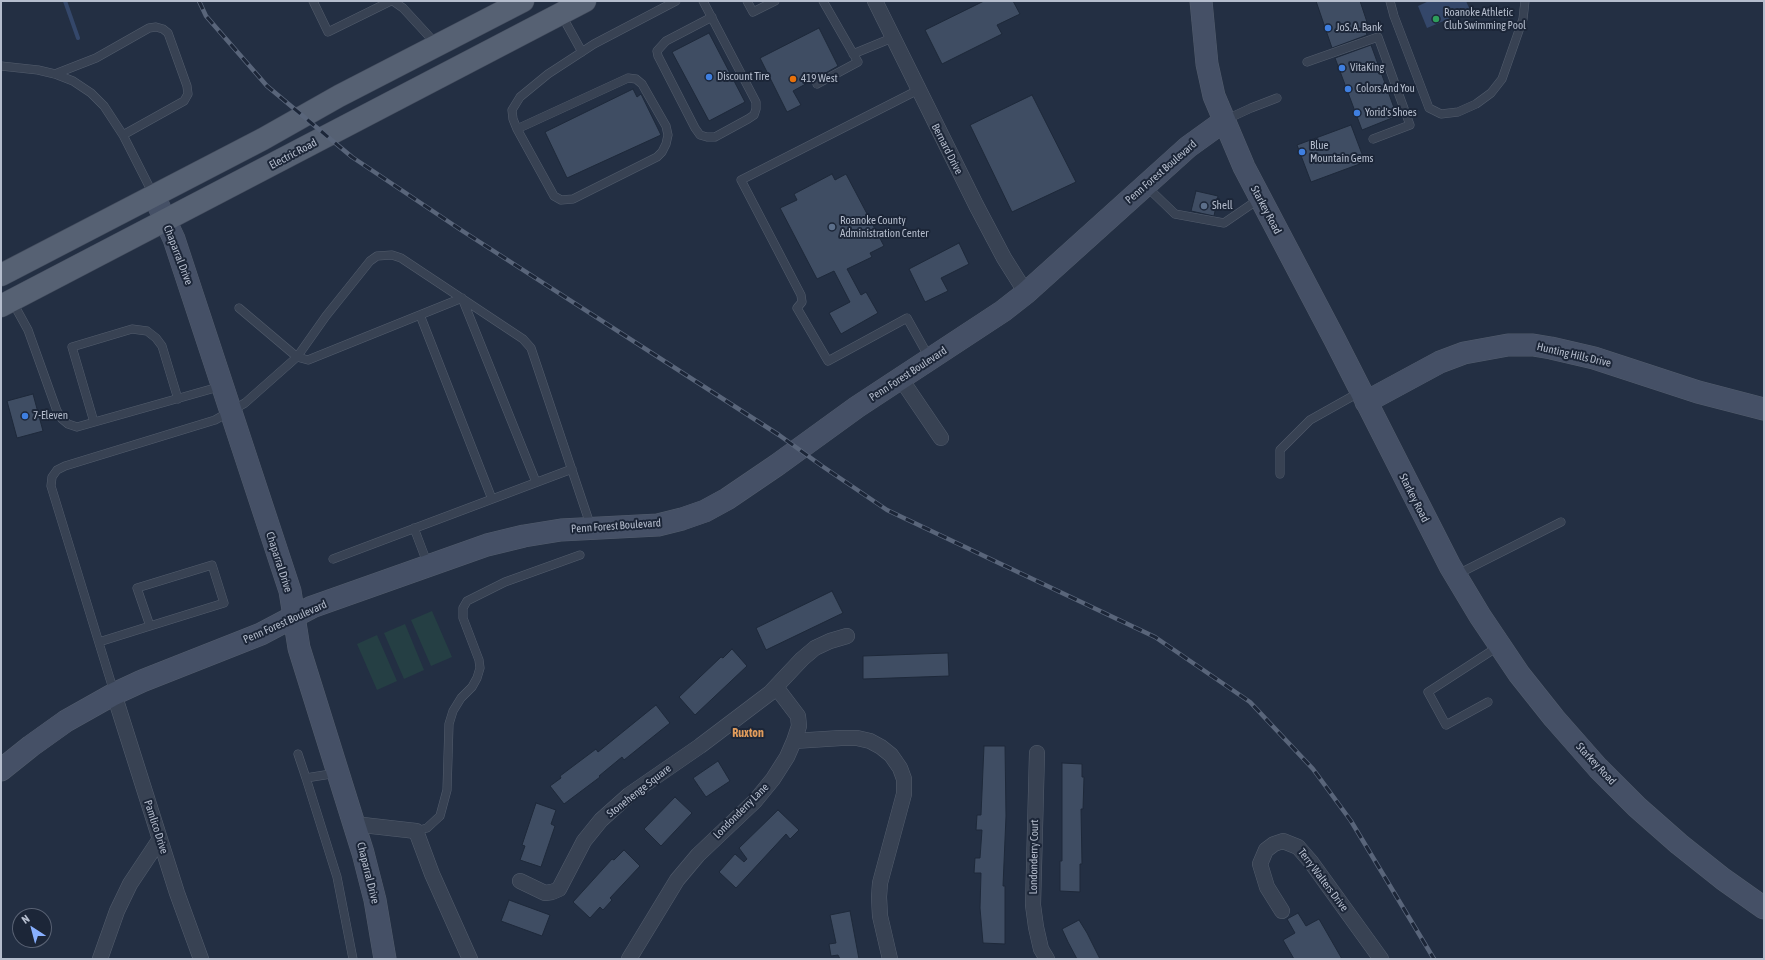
<!DOCTYPE html>
<html>
<head>
<meta charset="utf-8">
<style>
	body { margin:0 }
	#map { position:relative; width:1765px; height:960px; overflow:hidden; background:#232f43; font-family:"Asap Condensed",sans-serif }
	canvas { display:block }
	.frame { position:absolute; inset:0; border:2px solid #b5bdcd; pointer-events:none }
	.north { position:absolute; left:12px; top:908px; width:40px; height:40px; box-sizing:border-box; background:#1c2638; border:1px solid #596274; border-radius:50%; rotate:324deg; font-size:11px; font-weight:700; line-height:16px; text-align:center; color:#b5bdcd }
	.north::after { content:''; display:block; margin:auto; width:14px; height:18px; background:#88b0ff; clip-path:polygon(50% 0,100% 100%,50% 72%,0 100%) }
</style>
</head>
<body>
<div id="map">
<canvas width="1765" height="960"></canvas>
<div class="frame"></div>
<div class="north">N</div>
</div>
<script>
const g = document.querySelector('canvas').getContext('2d');
g.lineJoin = 'round';
function paint(path, color) { g.fillStyle = color; g.fill(path, 'evenodd'); }
const shape = rows => new Path2D(rows.map(r => 'M' + r).join(''));
function stroke(path, color, width, dash) { g.strokeStyle = color; g.lineWidth = width; g.lineCap = dash ? 'butt' : 'round'; g.setLineDash(dash || []); g.stroke(path); }
function drawText(font, color, halo, rows, align = 'center') {
  g.font = font + ' "Asap Condensed",sans-serif'; g.lineWidth = 4; g.setLineDash([]); g.textBaseline = 'middle'; g.strokeStyle = halo; g.fillStyle = color; for (const [text, x, y, turn = 0] of rows) {
    g.save(); g.translate(x, y); g.rotate((+turn || 0) * Math.PI / 180); g.textAlign = isNaN(turn) ? turn : align; if (halo) g.strokeText(text, 0, 0); g.fillText(text, 0, 0); g.restore();
  }
}
const green = shape([
	[432,611,452,657,431,666,411,620],
	[405,624,424,670,404,679,384,633],
	[377,635,397,681,377,690,357,644]
]);
const water = shape([
	[1429,1,1466,1,1470,10,1427,28,1418,6]
]);
const stream = shape([
	[65,1,78,38]
]);
const building = shape([
	[984,1,1013,1,1020,14,997,25,1002,34,942,64,925,30,984,1],
	[1316,1,1360,1,1370,31,1366,32,1367,35,1332,48,1316,1],
	[819,28,838,66,793,91,801,105,787,112,760,58,819,28],
	[709,33,745,102,709,121,672,52,709,33],
	[1371,45,1397,116,1362,130,1335,58,1371,45],
	[633,89,637,97,641,94,661,135,567,178,545,132,633,89],
	[1032,95,1076,182,1012,212,970,125,1032,95],
	[1351,125,1365,162,1311,182,1297,145,1351,125],
	[832,174,835,180,846,174,884,246,870,253,872,257,847,269,861,295,866,292,878,313,841,334,829,313,850,302,834,271,817,279,780,208,797,200,794,194,832,174],
	[1196,191,1218,196,1214,216,1191,211,1196,191],
	[959,243,969,264,941,278,948,291,925,302,909,269,959,243],
	[33,394,43,431,17,438,7,401,33,394],
	[832,591,843,613,766,650,756,628,832,591],
	[732,649,747,666,695,715,679,697,721,657,723,658,732,649],
	[948,653,949,676,863,679,863,656,948,653],
	[656,705,670,723,624,760,622,757,599,776,600,777,564,804,550,786,561,778,560,776,596,749,598,752,656,705],
	[984,746,1005,746,1006,816,1003,886,1005,886,1005,944,983,943,980,908,981,873,974,873,975,858,980,858,982,830,976,830,977,815,981,815,984,746],
	[718,761,730,781,706,797,693,778,718,761],
	[1062,763,1082,764,1082,777,1084,777,1083,809,1081,809,1082,864,1080,864,1080,892,1060,891,1060,861,1062,861,1062,763],
	[675,797,692,813,661,846,644,829,675,797],
	[536,803,556,810,551,824,555,826,541,867,520,860,525,846,522,845,536,803],
	[778,810,799,830,790,839,786,834,736,888,719,872,735,854,744,862,747,859,739,848,778,810],
	[624,850,640,866,610,898,612,900,603,910,600,907,590,918,573,902,612,859,614,860,624,850],
	[509,900,550,915,542,936,501,921,509,900],
	[850,911,859,959,840,959,838,955,831,956,829,944,836,943,830,915,850,911],
	[1298,913,1306,926,1319,919,1342,959,1294,959,1283,940,1295,933,1287,919,1298,913],
	[1079,920,1087,933,1100,959,1077,959,1068,942,1062,929,1079,920]
]);
const lane = shape([
	[313,1,328,32,391,1],
	[393,1,403,8,437,45],
	[703,1,756,102,756,109,754,115,748,119,715,137,707,137,700,135,695,128,658,56,657,51,666,41,712,17],
	[747,1,753,12,775,1],
	[1390,1,1394,16,1429,108,1441,114,1458,112,1476,104,1491,93,1502,79,1523,19,1525,1],
	[561,14,582,52],
	[853,54,892,38],
	[1307,62,1378,37,1410,125,1373,139],
	[1,66,38,70,55,74,73,81,91,93,104,106,123,135,153,194],
	[55,74,96,58,149,28,156,27,163,29,168,33,187,86,188,94,184,101,123,135],
	[628,78,636,79,642,84,666,126,668,135,666,144,662,152,657,157,573,199,561,200,554,196,517,129,628,78],
	[817,84,858,62,823,1],
	[918,90,741,180,801,295,802,302,797,308,828,361,907,318,930,359],
	[1225,120,1251,108,1277,98],
	[517,129,513,119,512,110,520,97,548,74,594,44,676,1],
	[1146,186,1175,214,1224,223,1259,199],
	[12,301,28,330,57,411,62,419,68,424,77,427,222,386],
	[239,308,297,357,308,360,462,298,536,482],
	[420,315,492,499],
	[94,422,72,347,132,329,147,331,156,338,162,346,178,399],
	[1280,474,1280,450,1310,420,1360,392],
	[414,528,428,565],
	[333,559,572,469],
	[1456,575,1561,522],
	[99,642,150,626,224,603,212,565,137,588,150,626],
	[114,692,51,486,52,477,57,470,65,466,215,420,245,403,297,357,326,316,370,261,377,256,392,255,401,258,523,339,531,348,591,527],
	[1488,702,1446,725,1428,692,1499,646],
	[298,754,306,778],
	[337,773,306,778,337,877,353,959],
	[416,831,427,828,440,816,447,790,449,724,453,711,461,698,472,687,477,678,480,668,479,660,463,618,463,608,467,601,505,582,580,555]
]);
const street = shape([
	[875,1,976,205,1004,258,1026,293],
	[901,379,941,438],
	[776,687,798,716,799,726,794,741],
	[114,694,177,893,201,959],
	[1037,753,1033,905,1036,927,1041,949,1047,959],
	[354,824,416,831,432,874,470,959],
	[520,881,545,893,552,892,559,889,584,841,601,820,629,795,700,746,770,693,802,659,815,648,830,641,847,636],
	[1282,911,1267,887,1260,864,1266,850,1274,844,1283,841,1298,847,1311,862,1381,959],
	[100,959,117,911,130,884,160,839],
	[629,959,677,880,698,855,755,801,773,779,787,757,794,741,841,738,857,738,870,741,881,747,891,755,900,768,904,779,904,794,880,883,879,897,880,916,890,959]
]);
const secondary = shape([
	[1201,1,1207,64,1214,96,1244,167,1335,340,1450,566,1480,616,1519,674,1554,718,1598,768,1637,807,1679,844,1723,879,1764,908],
	[154,196,174,239,290,591,299,648,363,853,375,900,385,959],
	[1366,402,1440,362,1464,353,1508,345,1533,345,1551,348,1594,358,1698,392,1764,409],
	[1,770,31,746,66,721,114,694,142,681,261,634,312,607,487,545,524,536,561,530,658,525,682,519,705,511,727,499,777,465,857,407,1003,311,1026,293,1188,147,1224,121]
]);
const primary = shape([
	[1,275,263,139,339,96,523,1],
	[1,306,585,1]
]);
const rail = shape([
	[199,1,206,16,267,86,352,157,461,230,779,435,822,466,887,510,1155,637,1250,702,1313,769,1351,821,1434,959]
]);
const markers = [
	[1436,19,4,"#2e9e5b"],
	[1328,28,4,"#3f7fe0"],
	[1342,68,4,"#3f7fe0"],
	[709,77,4,"#3f7fe0"],
	[793,79,4,"#e8710a"],
	[1348,89,4,"#3f7fe0"],
	[1357,113,4,"#3f7fe0"],
	[1302,152,4,"#3f7fe0"],
	[1204,206,4,"#5c6f8a"],
	[832,227,4,"#5c6f8a"],
	[25,416,4,"#3f7fe0"]
];
const poiNames = [
	["Roanoke Athletic",1444,13],
	["Club Swimming Pool",1444,26],
	["JoS. A. Bank",1336,28],
	["VitaKing",1350,68],
	["Discount Tire",717,77],
	["419 West",801,79],
	["Colors And You",1356,89],
	["Yorid's Shoes",1365,113],
	["Blue",1310,146],
	["Mountain Gems",1310,159],
	["Shell",1212,206],
	["Roanoke County",840,221],
	["Administration Center",840,234],
	["7-Eleven",33,416]
];
const streetNames = [
	["Bernard Drive",947,149,63],
	["Electric Road",293,154,-28],
	["Penn Forest Boulevard",1161,172,-41],
	["Starkey Road",1266,210,62],
	["Chaparral Drive",178,255,69],
	["Hunting Hills Drive",1574,355,13],
	["Penn Forest Boulevard",908,374,-33],
	["Starkey Road",1414,498,63],
	["Penn Forest Boulevard",616,526,-4],
	["Chaparral Drive",279,562,72],
	["Penn Forest Boulevard",285,622,-24],
	["Starkey Road",1596,764,47],
	["Stonehenge Square",639,791,-38],
	["Londonderry Lane",741,811,-45],
	["Pamlico Drive",156,827,72],
	["Londonderry Court",1034,857,-89],
	["Chaparral Drive",368,873,76],
	["Terry Walters Drive",1323,880,53]
];
const neighbourhoodNames = [
	["Ruxton",748,733]
];
paint(green, '#253f44');
paint(water, '#34476a');
stroke(stream, '#34476a', 4);
paint(building, '#3f4d63');
stroke(building, '#1e293a', 1);
stroke(lane, '#535d6d', 9);
stroke(street, '#535d6d', 16);
stroke(secondary, '#535d6d', 23);
stroke(primary, '#424b5c', 23);
stroke(lane, '#384253', 8);
stroke(street, '#384253', 15);
stroke(secondary, '#455066', 22);
stroke(primary, '#566173', 22);
stroke(rail, '#59657a', 4.5);
stroke(rail, '#1c2638', 3, [9]);
for (const [x, y, r, color] of markers) { const dot = new Path2D(); dot.arc(x, y, r, 0, 2 * Math.PI); g.fillStyle = color; g.fill(dot); stroke(dot, '#1c2638', 1.5); }
drawText('11px', '#b5bdcd', '#1c2638', poiNames, 'left');
drawText('11px', '#b5bdcd', '#1c2638', streetNames);
drawText('bold 12px', '#e19c5c', '#1c2638', neighbourhoodNames);
</script>
</body>
</html>
